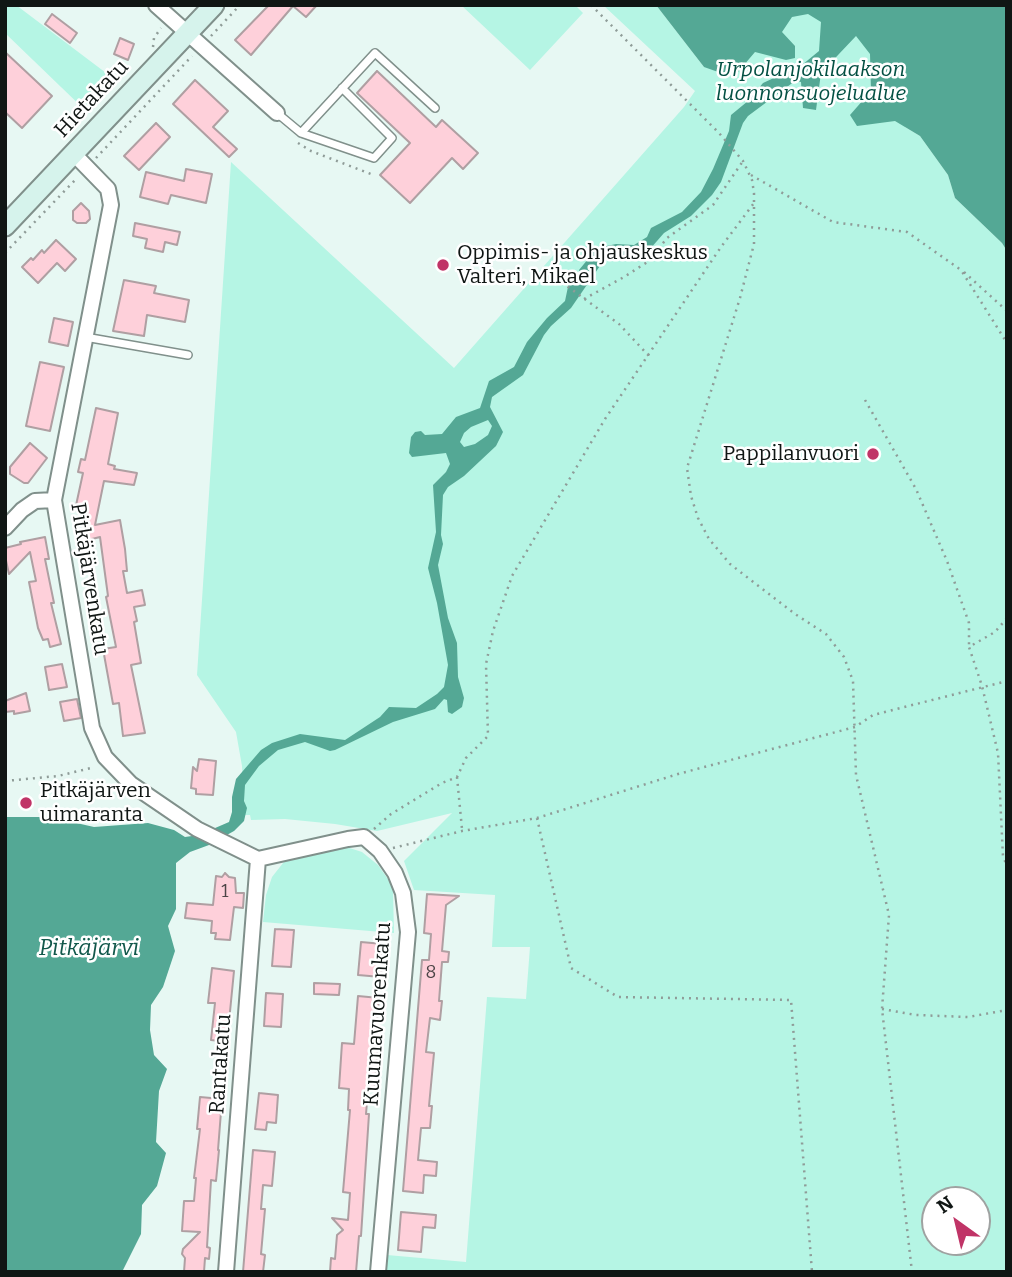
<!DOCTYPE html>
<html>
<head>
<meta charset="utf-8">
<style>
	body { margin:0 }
	#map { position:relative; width:1012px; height:1277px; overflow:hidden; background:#e7f8f3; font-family:Bitter,serif }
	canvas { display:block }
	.frame { position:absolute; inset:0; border:7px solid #101614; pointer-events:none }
	.north { position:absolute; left:921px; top:1186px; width:70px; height:70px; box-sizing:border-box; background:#fff; border:2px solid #9fa2a1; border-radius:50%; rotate:326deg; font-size:19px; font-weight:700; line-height:28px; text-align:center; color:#101614 }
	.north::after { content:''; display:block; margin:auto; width:24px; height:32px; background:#c03467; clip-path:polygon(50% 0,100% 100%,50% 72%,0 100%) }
</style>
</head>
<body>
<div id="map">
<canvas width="1012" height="1277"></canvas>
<div class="frame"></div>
<div class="north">N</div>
</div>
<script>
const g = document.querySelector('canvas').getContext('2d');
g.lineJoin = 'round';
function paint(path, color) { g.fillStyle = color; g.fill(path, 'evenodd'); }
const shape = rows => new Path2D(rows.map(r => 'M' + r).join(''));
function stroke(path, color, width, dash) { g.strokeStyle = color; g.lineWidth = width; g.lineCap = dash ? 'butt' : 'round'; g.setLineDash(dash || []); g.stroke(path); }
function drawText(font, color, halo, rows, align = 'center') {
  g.font = font + ' Bitter,serif'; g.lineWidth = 5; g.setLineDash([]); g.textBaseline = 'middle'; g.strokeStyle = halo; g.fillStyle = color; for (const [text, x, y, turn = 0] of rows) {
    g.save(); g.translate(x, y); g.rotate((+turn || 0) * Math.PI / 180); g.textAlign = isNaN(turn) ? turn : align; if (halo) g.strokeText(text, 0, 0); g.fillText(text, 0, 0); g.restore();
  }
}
const green = shape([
	[5,5,16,5,118,82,89,114,5,33],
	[461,5,575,5,583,13,530,70],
	[603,5,656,5,704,67,797,5,863,28,905,127,920,136,948,175,955,198,1002,243,1007,251,1007,1272,386,1272,387,1255,466,1262,487,997,526,999,530,947,492,947,495,895,414,890,404,861,452,813,377,831,335,824,285,819,251,820,250,815,245,815,242,766,236,732,197,675,231,162,454,368,684,107,695,91],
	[935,1200,977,1200,977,1242,935,1242],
	[337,844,362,852,378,865,390,882,393,891,394,933,263,922,266,895,272,877,287,858]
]);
const water = shape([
	[656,5,1007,5,1007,251,1002,243,955,198,948,175,920,136,895,121,857,126,850,115,871,91,870,54,856,36,821,73,816,110,803,108,801,82,795,81,748,116,743,123,721,182,712,195,691,216,664,233,643,257,636,260,604,260,571,308,551,326,544,335,523,375,492,397,490,407,503,432,496,446,464,476,448,487,443,495,441,535,443,544,438,565,448,618,457,643,458,677,464,698,462,707,452,714,448,712,447,700,444,699,435,709,393,722,335,750,330,751,305,742,278,750,259,766,245,785,244,801,247,808,244,821,234,831,209,845,190,852,176,863,176,909,168,926,175,951,163,987,151,1005,150,1030,154,1055,167,1069,159,1091,156,1142,166,1153,157,1186,142,1205,141,1234,122,1272,5,1272,5,817,50,817,94,827,148,823,174,830,185,837,199,835,229,822,232,812,232,797,236,779,261,750,272,743,300,734,345,740,380,717,389,707,416,708,437,694,444,687,448,665,437,603,428,568,436,532,433,485,446,472,450,464,446,453,412,457,409,453,411,437,415,432,421,431,425,435,442,434,456,417,480,408,489,381,514,367,527,342,547,318,565,301,569,282,580,276,579,270,593,253,593,249,616,244,634,245,647,237,651,228,682,212,701,192,713,169,729,131,731,115,748,101,763,83,802,65,819,51,821,22,808,14,792,17,782,32,795,46,795,58,786,60,755,52,738,72,721,73,704,67],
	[488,420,492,426,488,435,475,444,464,447,460,442,464,433,471,427]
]);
const building = shape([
	[269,5,317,5,306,17,293,6,251,55,235,40,269,5],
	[52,14,77,33,70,43,45,24,52,14],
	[120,38,134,44,128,60,114,54,120,38],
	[5,52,52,96,22,128,5,112,5,52],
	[377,71,436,127,442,120,478,153,463,169,452,158,410,203,380,175,410,143,357,93,377,71],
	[195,80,228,111,213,127,237,149,229,157,173,104,195,80],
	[156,123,170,137,139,170,124,156,156,123],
	[186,169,212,174,206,203,171,195,168,204,140,197,146,172,184,181,186,169],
	[81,203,89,211,90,219,86,223,77,223,73,220,73,211,81,203],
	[135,223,180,232,177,245,165,242,163,252,145,248,147,239,133,236,135,223],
	[56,240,76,259,65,271,57,263,38,283,22,267,31,258,33,260,42,250,44,253,56,240],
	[124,280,156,286,154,293,189,300,185,322,147,315,144,336,113,331,124,280],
	[54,318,73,322,68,346,49,342,54,318],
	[40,362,64,367,50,431,26,426,40,362],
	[96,408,118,413,108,464,115,466,114,469,137,473,134,485,104,481,95,525,120,520,125,549,127,571,123,571,127,593,142,590,145,605,134,607,137,621,134,622,141,663,131,665,145,733,123,736,119,703,113,704,103,649,116,647,106,597,108,596,100,537,92,539,89,550,83,511,75,510,83,473,78,472,81,459,85,460,96,408],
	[30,443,47,458,28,483,24,483,10,474,10,467,30,443],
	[45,537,49,559,45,559,54,603,51,603,61,644,50,647,48,639,43,640,38,628,29,582,36,581,30,552,9,574,5,556,5,548,21,544,20,542,45,537],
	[62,664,67,687,49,690,45,667,62,664],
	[26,693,30,711,14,714,14,711,5,712,5,701,26,693],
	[77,699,81,718,64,721,60,702,77,699],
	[199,759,216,761,213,795,196,794,196,789,191,788,193,767,197,771,199,759],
	[225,873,229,877,235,878,236,893,244,893,243,908,234,907,230,940,215,939,216,933,211,933,212,921,185,918,187,903,213,905,216,876,222,877,225,873],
	[427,894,459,896,446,905,442,951,449,952,448,962,442,962,439,1001,442,1001,440,1020,430,1018,426,1052,434,1053,429,1106,432,1106,430,1128,421,1128,418,1160,437,1162,436,1176,424,1175,423,1193,403,1191,422,960,429,960,431,934,424,933,427,894],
	[275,929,294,930,291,967,272,966,275,929],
	[361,942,383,944,381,977,358,975,361,942],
	[212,968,234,971,227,1042,211,1040,215,1003,208,1003,212,968],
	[314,983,340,984,339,995,314,994,314,983],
	[266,993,283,994,281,1027,264,1026,266,993],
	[358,996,379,998,375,1045,378,1046,374,1091,368,1090,366,1114,369,1114,361,1236,359,1236,356,1272,330,1272,331,1258,335,1259,337,1235,343,1230,332,1218,348,1220,350,1193,343,1192,350,1110,348,1110,349,1089,339,1088,342,1043,354,1044,358,996],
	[259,1093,278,1095,276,1123,267,1122,266,1130,255,1129,259,1093],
	[200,1097,222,1099,218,1150,219,1150,216,1181,211,1180,207,1247,210,1248,209,1259,205,1258,204,1272,184,1272,185,1258,182,1254,183,1249,200,1232,182,1231,184,1201,194,1201,196,1178,194,1178,200,1129,197,1129,200,1097],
	[253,1150,275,1152,272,1186,263,1185,261,1209,265,1209,261,1254,265,1255,263,1272,243,1272,253,1150],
	[401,1212,436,1215,435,1228,423,1227,421,1252,398,1250,401,1212]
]);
const path = shape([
	[591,5,719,133,743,161,752,180,754,193,754,244,740,298,687,468,691,496,698,518,709,539,730,564,795,614,826,634,844,657,853,681,856,775,889,915,882,1009,912,1272],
	[211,36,240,5],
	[153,47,154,38,161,28],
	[298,143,311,151,371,174],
	[96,158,192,56],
	[751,175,833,222,907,232,961,270,1007,343],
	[5,253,77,178],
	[545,270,619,324,649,356],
	[964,272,1007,311],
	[584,299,624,277,649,261,667,238,713,205,743,161],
	[865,400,916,489,947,561,969,623,969,647],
	[1007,618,995,632,969,647,982,686,998,753,1003,857,1007,865],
	[457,777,462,829],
	[5,781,58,776,91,768],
	[537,818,571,968,618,997,791,1000,812,1272],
	[374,829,391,814,442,783,457,777,466,758,488,736,486,664,493,631,512,576,605,419,721,247,754,203],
	[393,848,462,831,537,818,678,774,855,727,873,715,1007,681],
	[882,1009,916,1015,968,1017,1007,1010]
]);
const lane = shape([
	[277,113,301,133,374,158,392,138,342,88],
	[301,133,375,53,435,108],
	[85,337,188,355]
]);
const street = shape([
	[156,5,277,113],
	[73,153,108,189,111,205,54,500,92,728,105,757,131,784,197,829,258,859],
	[5,528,22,510,35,501,54,500],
	[258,859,348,839,364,837,380,851,395,873,403,893,408,932,378,1272],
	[226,1272,258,859]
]);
const secondary = shape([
	[5,226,214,5]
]);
const markers = [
	[443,265,7,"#c03467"],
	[873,454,7,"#c03467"],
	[26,803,7,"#c03467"]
];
const numberNames = [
	["1",225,892],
	["8",431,973]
];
const parkNames = [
	["Urpolanjokilaakson",811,70],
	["luonnonsuojelualue",811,94]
];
const streetNames = [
	["Hietakatu",92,99,-47],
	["Pitkäjärvenkatu",89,579,81],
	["Kuumavuorenkatu",378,1014,-86],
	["Rantakatu",221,1064,-86]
];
const poiNames = [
	["Oppimis- ja ohjauskeskus",457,253],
	["Valteri, Mikael",457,277],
	["Pappilanvuori",859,454,"right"],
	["Pitkäjärven",40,791],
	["uimaranta",40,815]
];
const waterNames = [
	["Pitkäjärvi",89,949]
];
paint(green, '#b5f5e4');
paint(water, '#54a895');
paint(building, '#fed0da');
stroke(building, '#af9fa2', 2);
stroke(lane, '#80908b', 10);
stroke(street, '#80908b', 18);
stroke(secondary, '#80908b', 23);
stroke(path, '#8f9c98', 2.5, [2, 5]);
stroke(lane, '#fff', 7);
stroke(street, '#fff', 14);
stroke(secondary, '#d6f3ec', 19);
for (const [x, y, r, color] of markers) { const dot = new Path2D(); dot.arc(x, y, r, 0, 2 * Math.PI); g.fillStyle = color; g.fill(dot); stroke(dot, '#fff', 2.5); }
drawText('18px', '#4c4446', null, numberNames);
drawText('italic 21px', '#035043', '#fff', parkNames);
drawText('21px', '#101614', '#fff', streetNames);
drawText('21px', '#101614', '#fff', poiNames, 'left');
drawText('italic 23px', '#12584b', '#fff', waterNames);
</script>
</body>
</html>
